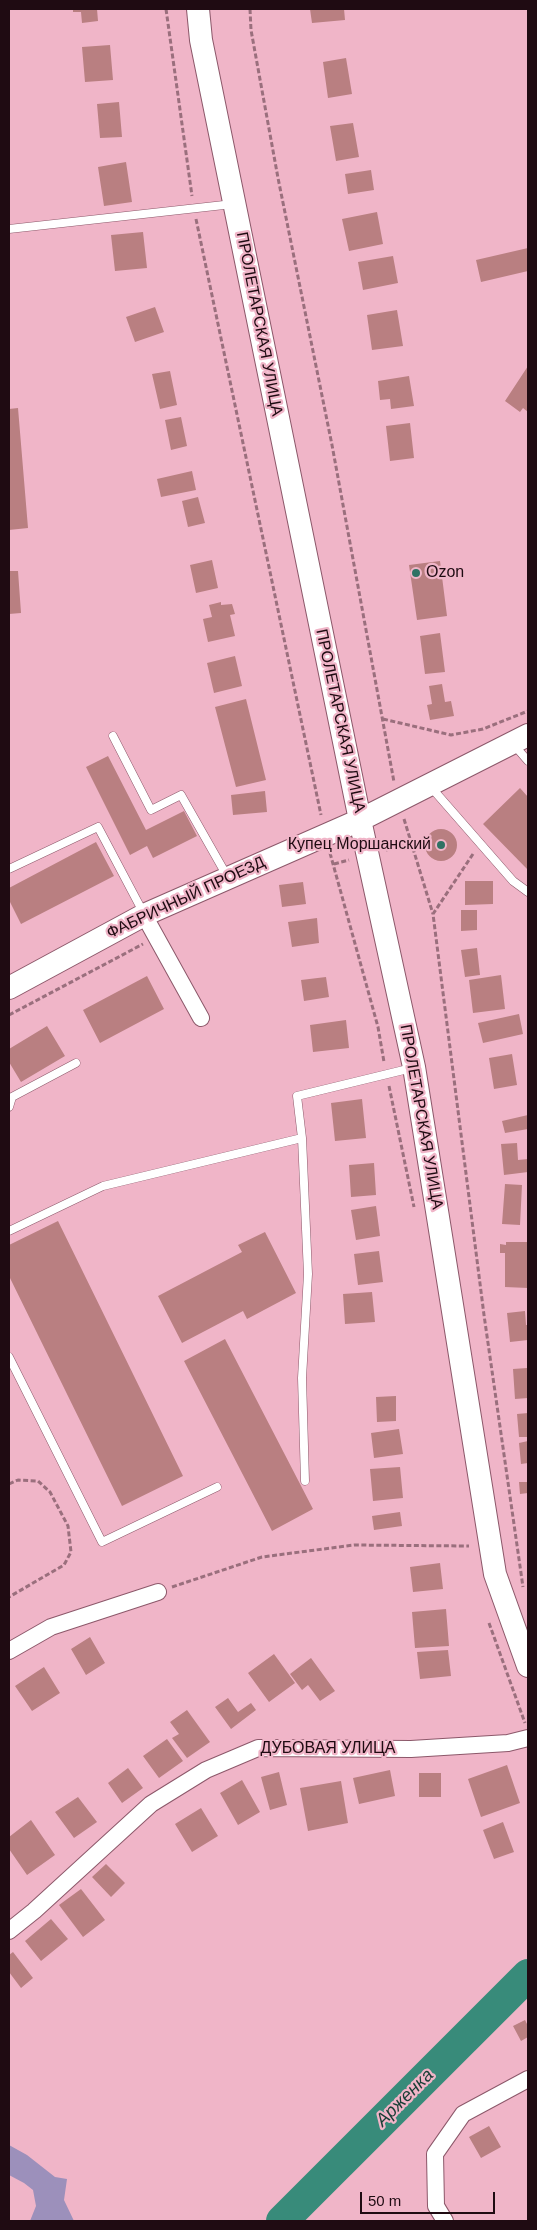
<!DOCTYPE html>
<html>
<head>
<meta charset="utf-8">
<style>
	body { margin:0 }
	#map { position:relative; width:537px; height:2230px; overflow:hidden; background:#f0b5c8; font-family:Arial,sans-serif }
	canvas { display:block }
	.frame { position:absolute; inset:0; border:10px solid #1f0b12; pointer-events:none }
	.scale { position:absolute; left:360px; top:2192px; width:135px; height:22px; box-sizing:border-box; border:2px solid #1f0b12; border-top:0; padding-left:6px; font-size:15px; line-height:18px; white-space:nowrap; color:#1f0b12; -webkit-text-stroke:4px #f0b5c8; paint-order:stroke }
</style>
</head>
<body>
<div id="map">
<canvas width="537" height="2230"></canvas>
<div class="frame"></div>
<div class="scale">50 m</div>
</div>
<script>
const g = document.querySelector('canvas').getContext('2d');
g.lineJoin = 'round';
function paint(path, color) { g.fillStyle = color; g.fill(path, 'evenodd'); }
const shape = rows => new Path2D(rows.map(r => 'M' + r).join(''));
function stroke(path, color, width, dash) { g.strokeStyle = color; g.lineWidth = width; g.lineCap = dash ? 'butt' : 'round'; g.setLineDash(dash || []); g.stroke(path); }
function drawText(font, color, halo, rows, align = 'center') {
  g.font = font + ' Arial,sans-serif'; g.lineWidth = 4.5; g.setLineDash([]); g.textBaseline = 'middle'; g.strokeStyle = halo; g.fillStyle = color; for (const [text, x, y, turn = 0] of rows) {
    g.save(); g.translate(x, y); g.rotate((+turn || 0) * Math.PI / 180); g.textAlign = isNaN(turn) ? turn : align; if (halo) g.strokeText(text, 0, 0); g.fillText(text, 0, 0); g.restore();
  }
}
const green = shape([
	[9,2145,27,2155,55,2177,67,2179,64,2200,74,2221,30,2221,36,2206,33,2190,24,2183,9,2175]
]);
const river = shape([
	[282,2221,528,1975]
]);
const building = shape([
	[73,9,97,9,98,21,82,23,81,12,73,12],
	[310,9,344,9,345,20,312,23],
	[110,45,113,80,85,82,82,47],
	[346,58,352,94,328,98,323,62],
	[119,102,122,137,100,138,97,104],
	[353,123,359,157,336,161,330,126],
	[126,162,132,202,104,206,98,167],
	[371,170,374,190,348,194,345,174],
	[377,212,383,244,349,251,342,219],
	[143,232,147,268,115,271,111,235],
	[528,248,528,271,481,282,476,260],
	[393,256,398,283,363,290,358,262],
	[155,307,164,332,135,342,126,317],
	[397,310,403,346,372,350,367,315],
	[528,366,528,412,523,408,520,412,505,401],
	[170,371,177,405,160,409,152,374],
	[409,376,414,406,391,409,390,399,380,400,378,381],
	[18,408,28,528,9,530,9,409],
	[181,417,187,446,171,450,165,420],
	[410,423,414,458,390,461,386,426],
	[192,471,196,490,161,497,157,479],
	[198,497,205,523,188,527,182,501],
	[212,560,218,588,196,593,190,565],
	[440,561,447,616,417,620,409,565],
	[9,571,18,571,21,613,9,614],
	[221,602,221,605,232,604,235,614,230,615,235,636,208,642,203,619,212,617,209,605],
	[440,633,445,672,425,674,420,636],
	[235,656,242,686,214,693,207,663],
	[442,684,445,702,451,701,454,716,430,720,427,705,432,704,429,686],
	[246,699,266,780,236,787,215,707],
	[108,756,146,830,184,811,197,836,153,858,147,846,130,855,86,767],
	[520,788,528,797,528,870,483,824],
	[265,791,267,812,233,815,231,795],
	'425 845a16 16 0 1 1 32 0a16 16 0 1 1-32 0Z',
	[96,842,114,876,21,924,9,900,9,888],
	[465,881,493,881,493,904,465,905],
	[303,882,306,904,282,907,279,885],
	[461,910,477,910,477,930,461,931],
	[317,918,319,943,292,947,288,922],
	[477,948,480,975,465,977,461,950],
	[501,975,505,1009,473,1013,469,980],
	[147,976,164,1009,100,1043,83,1010],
	[326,977,329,997,304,1001,301,980],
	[519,1014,523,1034,483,1043,478,1023],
	[346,1020,349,1048,313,1052,310,1025],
	[47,1026,65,1056,21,1082,9,1062,9,1049],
	[512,1054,517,1085,494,1089,489,1058],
	[362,1099,366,1138,335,1141,331,1103],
	[528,1115,528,1129,505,1133,502,1121],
	[517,1143,518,1160,528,1159,528,1172,504,1175,501,1144],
	[374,1163,376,1195,351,1197,349,1165],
	[505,1184,522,1185,520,1225,502,1224],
	[376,1206,380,1236,356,1240,351,1210],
	[58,1221,183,1476,122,1506,9,1276,9,1245],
	[265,1232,296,1293,247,1319,243,1311,182,1343,158,1296,242,1252,238,1245],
	[506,1242,528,1242,528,1288,505,1287,505,1253,500,1253,500,1244,506,1245],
	[379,1251,383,1282,358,1285,354,1254],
	[372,1292,375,1322,345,1324,343,1294],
	[525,1311,526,1325,528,1325,528,1340,510,1342,507,1313],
	[225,1339,313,1509,272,1531,184,1361],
	[527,1368,528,1398,515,1399,513,1369],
	[396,1396,396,1421,377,1422,376,1397],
	[528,1413,528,1437,519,1437,517,1414],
	[399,1429,403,1454,374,1458,371,1433],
	[528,1441,528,1463,521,1464,519,1443],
	[400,1467,403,1498,373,1501,370,1469],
	[519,1482,528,1482,528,1493,520,1494],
	[400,1512,402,1526,374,1530,372,1516],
	[440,1563,443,1589,413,1592,410,1567],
	[446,1609,449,1646,415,1648,412,1612],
	[90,1637,105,1663,86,1675,71,1649],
	[448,1650,451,1676,420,1679,417,1652],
	[274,1654,295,1683,269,1702,248,1673],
	[311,1658,335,1691,320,1701,308,1685,302,1690,290,1674],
	[44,1667,60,1693,32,1711,15,1686],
	[228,1698,238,1712,251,1703,256,1710,231,1729,215,1707],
	[187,1710,210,1742,187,1758,172,1738,179,1734,170,1722],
	[167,1739,183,1761,159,1778,143,1756],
	[507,1765,520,1803,481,1817,468,1779],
	[128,1768,143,1788,122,1803,108,1783],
	[390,1770,395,1796,359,1804,353,1778],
	[279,1772,287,1805,270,1810,261,1777],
	[419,1773,441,1773,441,1797,419,1797],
	[242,1780,260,1812,238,1825,220,1793],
	[341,1781,348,1823,308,1831,300,1788],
	[78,1797,97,1822,74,1838,55,1812],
	[201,1808,218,1836,192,1852,175,1824],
	[31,1820,55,1855,27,1875,9,1849,9,1837],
	[503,1822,514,1852,494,1859,483,1830],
	[106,1864,125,1883,111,1897,92,1877],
	[81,1889,105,1920,83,1937,59,1905],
	[51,1919,68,1939,41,1961,25,1941],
	[13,1952,33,1978,21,1988,9,1972,9,1955],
	[525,2020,528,2026,528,2037,521,2041,513,2026],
	[489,2126,501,2147,481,2158,469,2137]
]);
const path = shape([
	[166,9,192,196],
	[250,9,251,30,278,178,332,445,394,782],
	[196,219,321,815],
	[383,719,451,735,483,729,528,711],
	[404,819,433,914],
	[386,850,412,842],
	[330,853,378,1027,384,1062],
	[473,854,433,914,484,1315,523,1587],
	[334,864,349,860],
	[9,1015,143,944],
	[389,1086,414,1207],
	[9,1484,18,1480,38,1481,50,1492,68,1526,71,1552,64,1565,9,1597],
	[172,1587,262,1557,354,1545,469,1546],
	[489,1623,525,1723]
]);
const lane = shape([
	[9,229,233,204],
	[113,736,151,810,181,795,227,876],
	[515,746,528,761],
	[430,786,513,881,528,892],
	[9,869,98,827,143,912],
	[9,1107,12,1097,76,1063],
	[302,1138,308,1274,302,1378,305,1481],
	[9,1231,103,1186,302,1138,297,1096,412,1068],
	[9,1357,102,1542,217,1487]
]);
const street = shape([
	[144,915,201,1018],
	[9,1651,51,1627,158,1592],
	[9,1931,34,1911,151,1804,206,1770,258,1748,411,1749,508,1743,528,1738],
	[445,2221,436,2206,435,2154,463,2114,528,2079]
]);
const secondary = shape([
	[198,9,201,40,360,820,414,1067,495,1574,528,1666],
	[9,988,144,915,360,820,528,735]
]);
const markers = [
	[416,573,5,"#2f7264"],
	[441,845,5,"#2f7264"]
];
const streetNames = [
	["ПРОЛЕТАРСКАЯ УЛИЦА",259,324,79],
	["ПРОЛЕТАРСКАЯ УЛИЦА",340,721,78],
	["ФАБРИЧНЫЙ ПРОЕЗД",186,898,-25],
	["ПРОЛЕТАРСКАЯ УЛИЦА",421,1117,80],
	["ДУБОВАЯ УЛИЦА",328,1749]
];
const poiNames = [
	["Ozon",426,573],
	["Купец Моршанский",431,845,"right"]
];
const waterNames = [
	["Арженка",405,2098,-45]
];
paint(green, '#9c90bb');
stroke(river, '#388b7a', 32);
paint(building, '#b97f81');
stroke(lane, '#8c586a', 9);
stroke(street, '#8c586a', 18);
stroke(secondary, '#8c586a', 24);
stroke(path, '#9a6f7d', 3, [5, 2.5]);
stroke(lane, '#fff', 8);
stroke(street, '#fff', 16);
stroke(secondary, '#fff', 22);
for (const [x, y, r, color] of markers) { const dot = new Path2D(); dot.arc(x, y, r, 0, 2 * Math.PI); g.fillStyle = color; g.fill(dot); stroke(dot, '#f0b5c8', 2); }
drawText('16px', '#1f0b12', '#f0b5c8', streetNames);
drawText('16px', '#1f0b12', '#f0b5c8', poiNames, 'left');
drawText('italic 18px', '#183e36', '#f0b5c8', waterNames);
</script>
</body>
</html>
